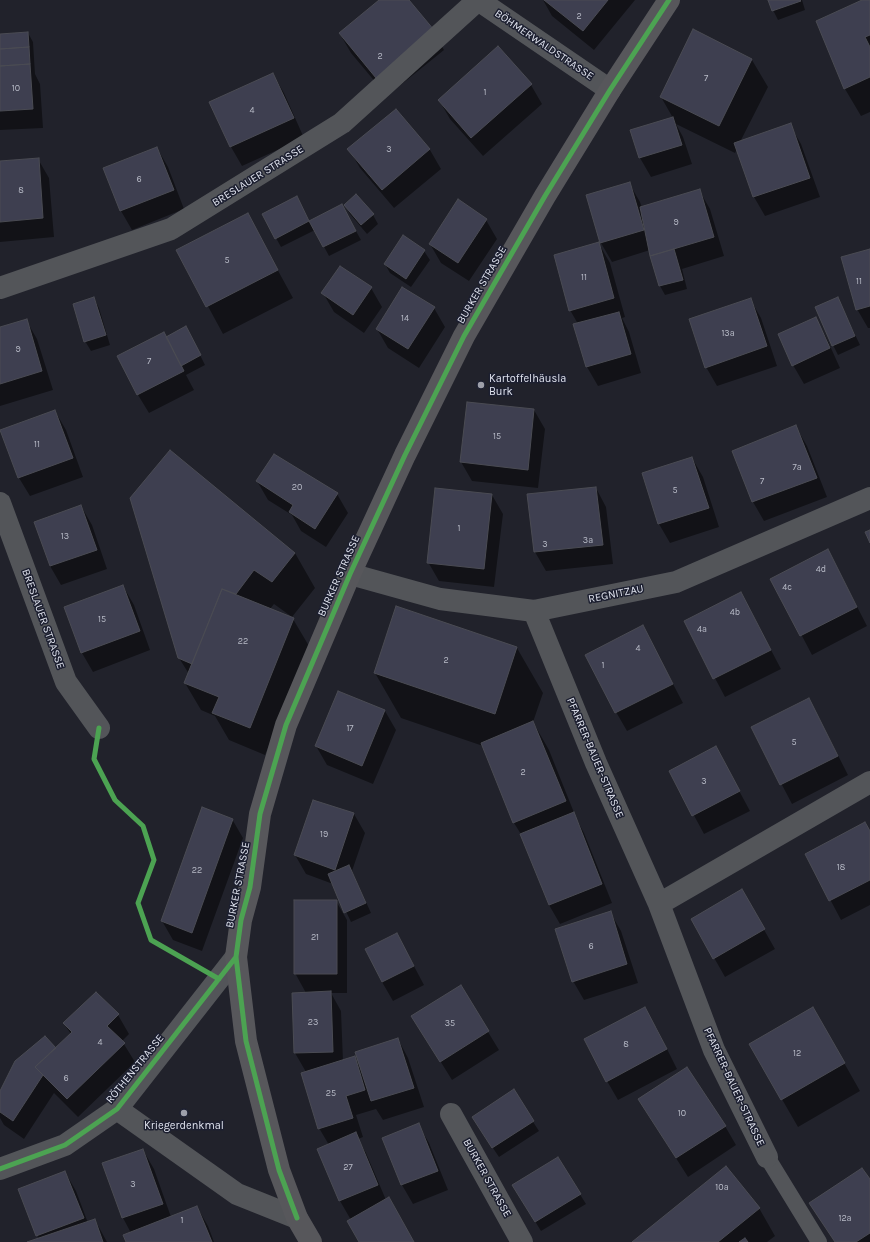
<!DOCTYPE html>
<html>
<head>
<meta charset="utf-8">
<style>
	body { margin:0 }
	canvas { display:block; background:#21222b }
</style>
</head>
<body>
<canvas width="870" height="1242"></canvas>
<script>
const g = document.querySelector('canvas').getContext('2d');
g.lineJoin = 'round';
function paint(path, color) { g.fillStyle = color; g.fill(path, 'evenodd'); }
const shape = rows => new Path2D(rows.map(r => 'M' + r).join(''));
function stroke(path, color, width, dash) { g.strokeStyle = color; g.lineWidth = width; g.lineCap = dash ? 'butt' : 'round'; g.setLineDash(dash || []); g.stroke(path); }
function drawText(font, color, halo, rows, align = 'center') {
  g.font = font + ' Karla,sans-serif'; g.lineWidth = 3; g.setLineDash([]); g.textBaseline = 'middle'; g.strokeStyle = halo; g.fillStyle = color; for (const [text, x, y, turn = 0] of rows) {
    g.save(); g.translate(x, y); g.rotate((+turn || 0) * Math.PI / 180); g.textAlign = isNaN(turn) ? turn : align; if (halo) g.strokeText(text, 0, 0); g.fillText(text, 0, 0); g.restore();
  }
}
const shadow = shape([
	[381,0,407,0,433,31,444,50,387,96,351,53,340,34],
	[543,0,635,0,594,50,552,16],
	[769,0,802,0,805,10,778,20,773,10],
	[865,0,870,0,870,112,861,116,845,89,817,21],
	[28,33,33,42,35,74,40,84,43,128,0,130,0,35],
	[498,48,531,85,542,104,483,156,450,119,439,100],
	[752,60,768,87,740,142,790,125,801,144,820,197,765,216,754,197,737,149,735,153,676,124,683,137,692,164,651,177,640,158,632,130,673,118,661,97],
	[273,74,284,93,304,138,242,166,231,147,211,102],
	[396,110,430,150,441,169,394,208,360,168,349,149],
	[157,148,168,167,184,209,132,230,121,211,104,168],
	[38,159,49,178,54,237,0,242,0,162],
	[629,183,640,202,642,208,699,190,710,209,724,256,682,269,687,289,665,295,660,286,650,250,612,262,601,243,587,196],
	[356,195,373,215,378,224,367,234,350,214,345,205],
	[302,207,309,222,347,215,361,240,329,256,315,230,281,247,276,238],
	[247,214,293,298,223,334,178,251],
	[486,220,497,239,469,281,441,263,430,244],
	[599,244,610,263,625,317,622,318,629,332,641,373,598,386,587,367,578,324,570,310],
	[870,250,870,328,868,328,857,309],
	[424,251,430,260,411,287,390,273,385,264],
	[371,288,382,307,364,333,334,312,323,293],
	[94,298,99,308,110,345,91,351,85,341],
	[750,299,761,318,777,366,717,386,706,367],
	[838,299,860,345,838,355,833,345],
	[434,308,445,327,419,368,388,348,377,329],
	[815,318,826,337,840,368,804,384,793,365],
	[26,320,37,339,53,390,0,406,0,328],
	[191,337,205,365,186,375,194,390,149,413,138,395,166,338],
	[534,410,545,429,538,488,472,481,461,462],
	[55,411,66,430,83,477,30,496,19,478],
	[796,427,807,446,827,497,764,521,753,502,733,451],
	[692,458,703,477,719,527,670,543,659,524,643,473],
	[257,481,337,494,348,513,326,547,301,531,292,515,268,500],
	[596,488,606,507,613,564,546,571,535,552,528,495],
	[492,495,503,514,494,587,439,581,428,562],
	[131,498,295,553,315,588,292,617,274,604,270,609,293,619,309,646,265,755,229,740,215,716,201,710,185,683,189,674,179,658],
	[81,506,92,525,107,569,61,585,50,566,35,522],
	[828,550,867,626,812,655,772,579],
	[123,586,134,605,150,650,93,672,82,653,65,607],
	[741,593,781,669,725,697,685,622],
	[397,607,517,648,543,693,533,722,549,750,577,820,584,833,612,903,560,924,549,905,524,839,514,823,483,746,401,718,375,673],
	[653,646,683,703,627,731,616,712],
	[339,692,385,711,396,730,373,784,327,765,316,746],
	[819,718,848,775,792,804,752,728],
	[716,748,750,811,704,834,670,771],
	[314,801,354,814,365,833,352,871,371,913,351,922,333,884,306,874,295,855],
	[232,819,243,838,202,951,173,940,162,921],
	[870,832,870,905,841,920,806,854],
	[742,891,775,949,725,977,692,919],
	[336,901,347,920,347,993,331,993,341,1011,343,1061,355,1058,359,1066,398,1039,408,1058,424,1107,383,1120,376,1109,356,1115,363,1137,358,1139,366,1153,386,1200,413,1242,360,1242,351,1220,340,1201,318,1149,329,1145,319,1128,306,1072,295,1053,306,993,295,973],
	[610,912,621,931,638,983,584,1000,573,981],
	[407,953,424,985,393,1001,382,982],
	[460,986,499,1050,452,1080,424,1035],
	[813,1008,860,1091,798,1127,750,1044],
	[118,1015,129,1034,122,1041,135,1062,78,1117,54,1093,24,1139,4,1125,0,1118,0,1093,56,1049,71,1034,64,1024],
	[656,1027,677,1069,618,1100,607,1081],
	[513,1091,539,1131,499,1157,478,1126],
	[639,1100,725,1126,736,1145,688,1177],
	[418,1124,429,1143,448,1190,413,1204,402,1185,383,1139],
	[143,1150,154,1169,171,1217,197,1207,208,1226,214,1242,127,1242,131,1233,123,1218,104,1163],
	[558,1159,586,1204,541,1231,519,1195],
	[65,1172,76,1191,88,1223,95,1220,107,1242,31,1242,39,1239,19,1189],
	[870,1181,870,1242,835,1242,811,1203],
	[759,1208,775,1236,767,1242,634,1242]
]);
const building = shape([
	[379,0,409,0,434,30,376,78,339,33,379,0],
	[544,0,608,0,583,31,544,0],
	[768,0,800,0,801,1,772,11,768,0],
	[862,0,870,0,870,35,865,37,870,47,870,77,844,89,816,21,862,0],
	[693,29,752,59,719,126,660,97,693,29],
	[28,32,29,47,0,49,0,34,28,32],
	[498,46,532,84,471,138,438,100,498,46],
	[29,47,30,64,0,66,0,49,29,47],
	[30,64,33,109,0,111,0,66,30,64],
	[273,73,294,118,230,147,209,102,273,73],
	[396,109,430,149,382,190,347,149,396,109],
	[673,117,682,145,639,158,630,130,673,117],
	[791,123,810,178,753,197,734,143,791,123],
	[157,147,174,190,120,211,103,168,157,147],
	[39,158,43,218,0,222,0,161,39,158],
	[630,182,644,230,600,243,586,195,630,182],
	[700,189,714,237,650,256,640,207,700,189],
	[356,194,374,214,361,225,344,205,356,194],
	[297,196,309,221,275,239,262,214,297,196],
	[458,199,487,219,458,263,429,244,458,199],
	[342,204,356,231,323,247,309,221,342,204],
	[248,213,278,270,206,307,176,250,248,213],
	[403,235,425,250,406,279,384,264,403,235],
	[599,242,614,298,569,311,554,255,599,242],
	[674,249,683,280,659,286,650,256,674,249],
	[870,249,870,306,856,310,841,257,870,249],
	[340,266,372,287,353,315,321,293,340,266],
	[402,287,435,307,408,349,376,329,402,287],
	[94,297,106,335,84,342,73,304,94,297],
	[838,297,855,336,832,346,815,307,838,297],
	[751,298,767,346,705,368,689,319,751,298],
	[619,312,631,354,586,367,573,324,619,312],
	[816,317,830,348,792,366,778,334,816,317],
	[27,319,42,371,0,384,0,327,27,319],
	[186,326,201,355,181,366,166,337,186,326],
	[164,332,184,371,137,395,117,356,164,332],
	[467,402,534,409,528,470,460,462,467,402],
	[55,410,73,458,18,478,0,430,55,410],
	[796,425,817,478,752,502,732,451,796,425],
	[170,450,295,553,272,582,254,570,236,594,222,589,192,664,178,658,130,498,170,450],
	[274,454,338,493,315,529,289,512,293,505,256,481,274,454],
	[692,457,709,508,658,524,642,473,692,457],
	[596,487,603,545,534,552,527,494,596,487],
	[435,488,492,494,484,569,427,563,435,488],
	[81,505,97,550,50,566,34,522,81,505],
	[870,530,870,543,865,532,870,530],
	[828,549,857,607,800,636,770,579,828,549],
	[123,585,140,631,81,653,64,607,123,585],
	[222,589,294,618,250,728,212,713,219,697,184,683,222,589],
	[741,592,771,650,713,679,684,621,741,592],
	[396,606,517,647,495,714,374,673,396,606],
	[643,625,673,684,615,713,585,655,643,625],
	[338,691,385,710,362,766,315,746,338,691],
	[809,698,838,756,780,785,751,727,809,698],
	[533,721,566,801,513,823,481,743,533,721],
	[716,746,740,791,692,816,669,771,716,746],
	[313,800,354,813,335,870,294,855,313,800],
	[202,807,233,819,192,933,161,921,202,807],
	[574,812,602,884,549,905,520,834,574,812],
	[865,822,870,831,870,880,829,901,805,854,865,822],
	[349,865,366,903,344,913,328,874,349,865],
	[742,889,765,929,713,959,691,919,742,889],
	[294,900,337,900,337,974,294,974,294,900],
	[611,911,627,964,572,982,555,929,611,911],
	[397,933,414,966,382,982,365,949,397,933],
	[461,985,489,1031,440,1062,411,1016,461,985],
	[331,991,333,1052,294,1053,292,993,331,991],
	[96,992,119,1014,107,1026,125,1043,67,1099,35,1067,72,1032,63,1023,96,992],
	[645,1007,667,1049,606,1082,584,1039,645,1007],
	[813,1007,845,1063,781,1100,749,1044,813,1007],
	[45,1036,56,1048,35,1067,43,1075,13,1121,0,1112,0,1091,15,1061,45,1036],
	[398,1038,414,1088,371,1101,355,1052,398,1038],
	[355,1056,365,1090,346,1096,353,1118,318,1129,301,1073,355,1056],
	[687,1067,726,1126,676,1158,638,1099,687,1067],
	[514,1089,534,1121,492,1148,472,1117,514,1089],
	[419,1123,438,1171,401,1185,382,1138,419,1123],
	[356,1132,378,1185,339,1201,317,1149,356,1132],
	[143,1149,163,1204,122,1218,102,1163,143,1149],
	[558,1157,581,1194,535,1222,512,1185,558,1157],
	[726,1166,760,1208,718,1242,632,1242,726,1166],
	[862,1168,870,1179,870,1233,856,1242,835,1242,809,1203,862,1168],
	[65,1171,84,1218,36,1236,18,1189,65,1171],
	[389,1197,414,1242,359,1242,347,1221,389,1197],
	[197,1206,212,1242,126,1242,123,1235,197,1206],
	[95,1219,103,1242,27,1242,95,1219],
	[745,1238,748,1242,739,1242,745,1238]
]);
const service = shape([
	[767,1157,819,1242]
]);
const minor = shape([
	[478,0,610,90],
	[0,288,171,229,342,123,478,0],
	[0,503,66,682,99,728],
	[350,574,440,599,534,611,676,582,870,498],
	[534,611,596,763,659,904,714,1050,767,1157],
	[659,904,870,782],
	[117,1109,237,1194,297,1218],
	[451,1114,522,1242],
	[0,1169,65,1145,117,1109,236,957]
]);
const secondary = shape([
	[311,1242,297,1218,279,1170,246,1041,236,957,241,920,250,887,260,814,286,725,350,574,405,455,464,336,545,196,610,90,669,0]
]);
const cycleway = shape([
	[99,728,94,759,115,800,143,826,154,860,138,903,151,940,219,979],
	[0,1169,65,1145,117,1109,236,957],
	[297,1218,279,1170,246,1041,236,957,241,920,250,887,260,814,286,725,350,574,405,455,464,336,545,196,610,90,669,0]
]);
const markers = [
	[481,385,4,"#9ea0aa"],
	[184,1113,4,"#9ea0aa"]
];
const numberNames = [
	["2",579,16],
	["2",380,56],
	["7",706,78],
	["10",16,88],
	["1",485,92],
	["4",252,110],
	["3",389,149],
	["6",139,179],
	["8",21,190],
	["9",676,222],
	["5",227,260],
	["11",584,277],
	["11",859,281],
	["14",405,318],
	["13a",728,333],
	["9",18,349],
	["7",149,361],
	["15",497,436],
	["11",37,444],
	["7a",797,467],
	["7",762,481],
	["20",297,487],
	["5",675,490],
	["1",459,528],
	["13",65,536],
	["3a",588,540],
	["3",545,544],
	["4d",821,569],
	["4c",787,587],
	["4b",735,612],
	["15",102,619],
	["4a",702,629],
	["22",243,641],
	["4",638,648],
	["2",446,660],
	["1",603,665],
	["17",350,728],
	["5",794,742],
	["2",523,772],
	["3",704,781],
	["19",324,834],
	["18",841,867],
	["22",197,870],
	["21",315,937],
	["6",591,946],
	["23",313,1022],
	["35",450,1023],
	["4",100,1042],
	["8",626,1044],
	["12",797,1053],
	["6",66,1078],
	["25",331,1093],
	["10",682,1113],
	["27",348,1167],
	["3",133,1184],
	["10a",722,1187],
	["12a",845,1218],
	["1",182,1220]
];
const streetNames = [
	["BÖHMERWALDSTRASSE",544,45,34],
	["BRESLAUER STRASSE",258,176,-32],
	["BURKER STRASSE",482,285,-60],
	["BURKER STRASSE",339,576,-66],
	["REGNITZAU",616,594,-11],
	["BRESLAUER STRASSE",43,619,70],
	["PFARRER-BAUER-STRASSE",595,758,67],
	["BURKER STRASSE",238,885,-79],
	["RÖTHENSTRASSE",135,1069,-51],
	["PFARRER-BAUER-STRASSE",734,1087,65],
	["BURKER STRASSE",487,1178,61]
];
const poiNames = [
	["Kartoffelhäusla",489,379],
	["Burk",489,392],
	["Kriegerdenkmal",184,1126,"center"]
];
paint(shadow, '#0007');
paint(building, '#3e3f50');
stroke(building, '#4a4b53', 1);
stroke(service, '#535559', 16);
stroke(minor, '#535559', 22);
stroke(secondary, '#57575b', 22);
stroke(cycleway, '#4ca352', 5);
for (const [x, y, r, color] of markers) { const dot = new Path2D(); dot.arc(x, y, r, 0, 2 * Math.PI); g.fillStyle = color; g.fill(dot); stroke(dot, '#1c1f30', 1.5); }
drawText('9px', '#b8bbc7', null, numberNames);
drawText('11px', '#e1e4ef', '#1c1f30', streetNames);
drawText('11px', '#e1e4ef', '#1c1f30', poiNames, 'left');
</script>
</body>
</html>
